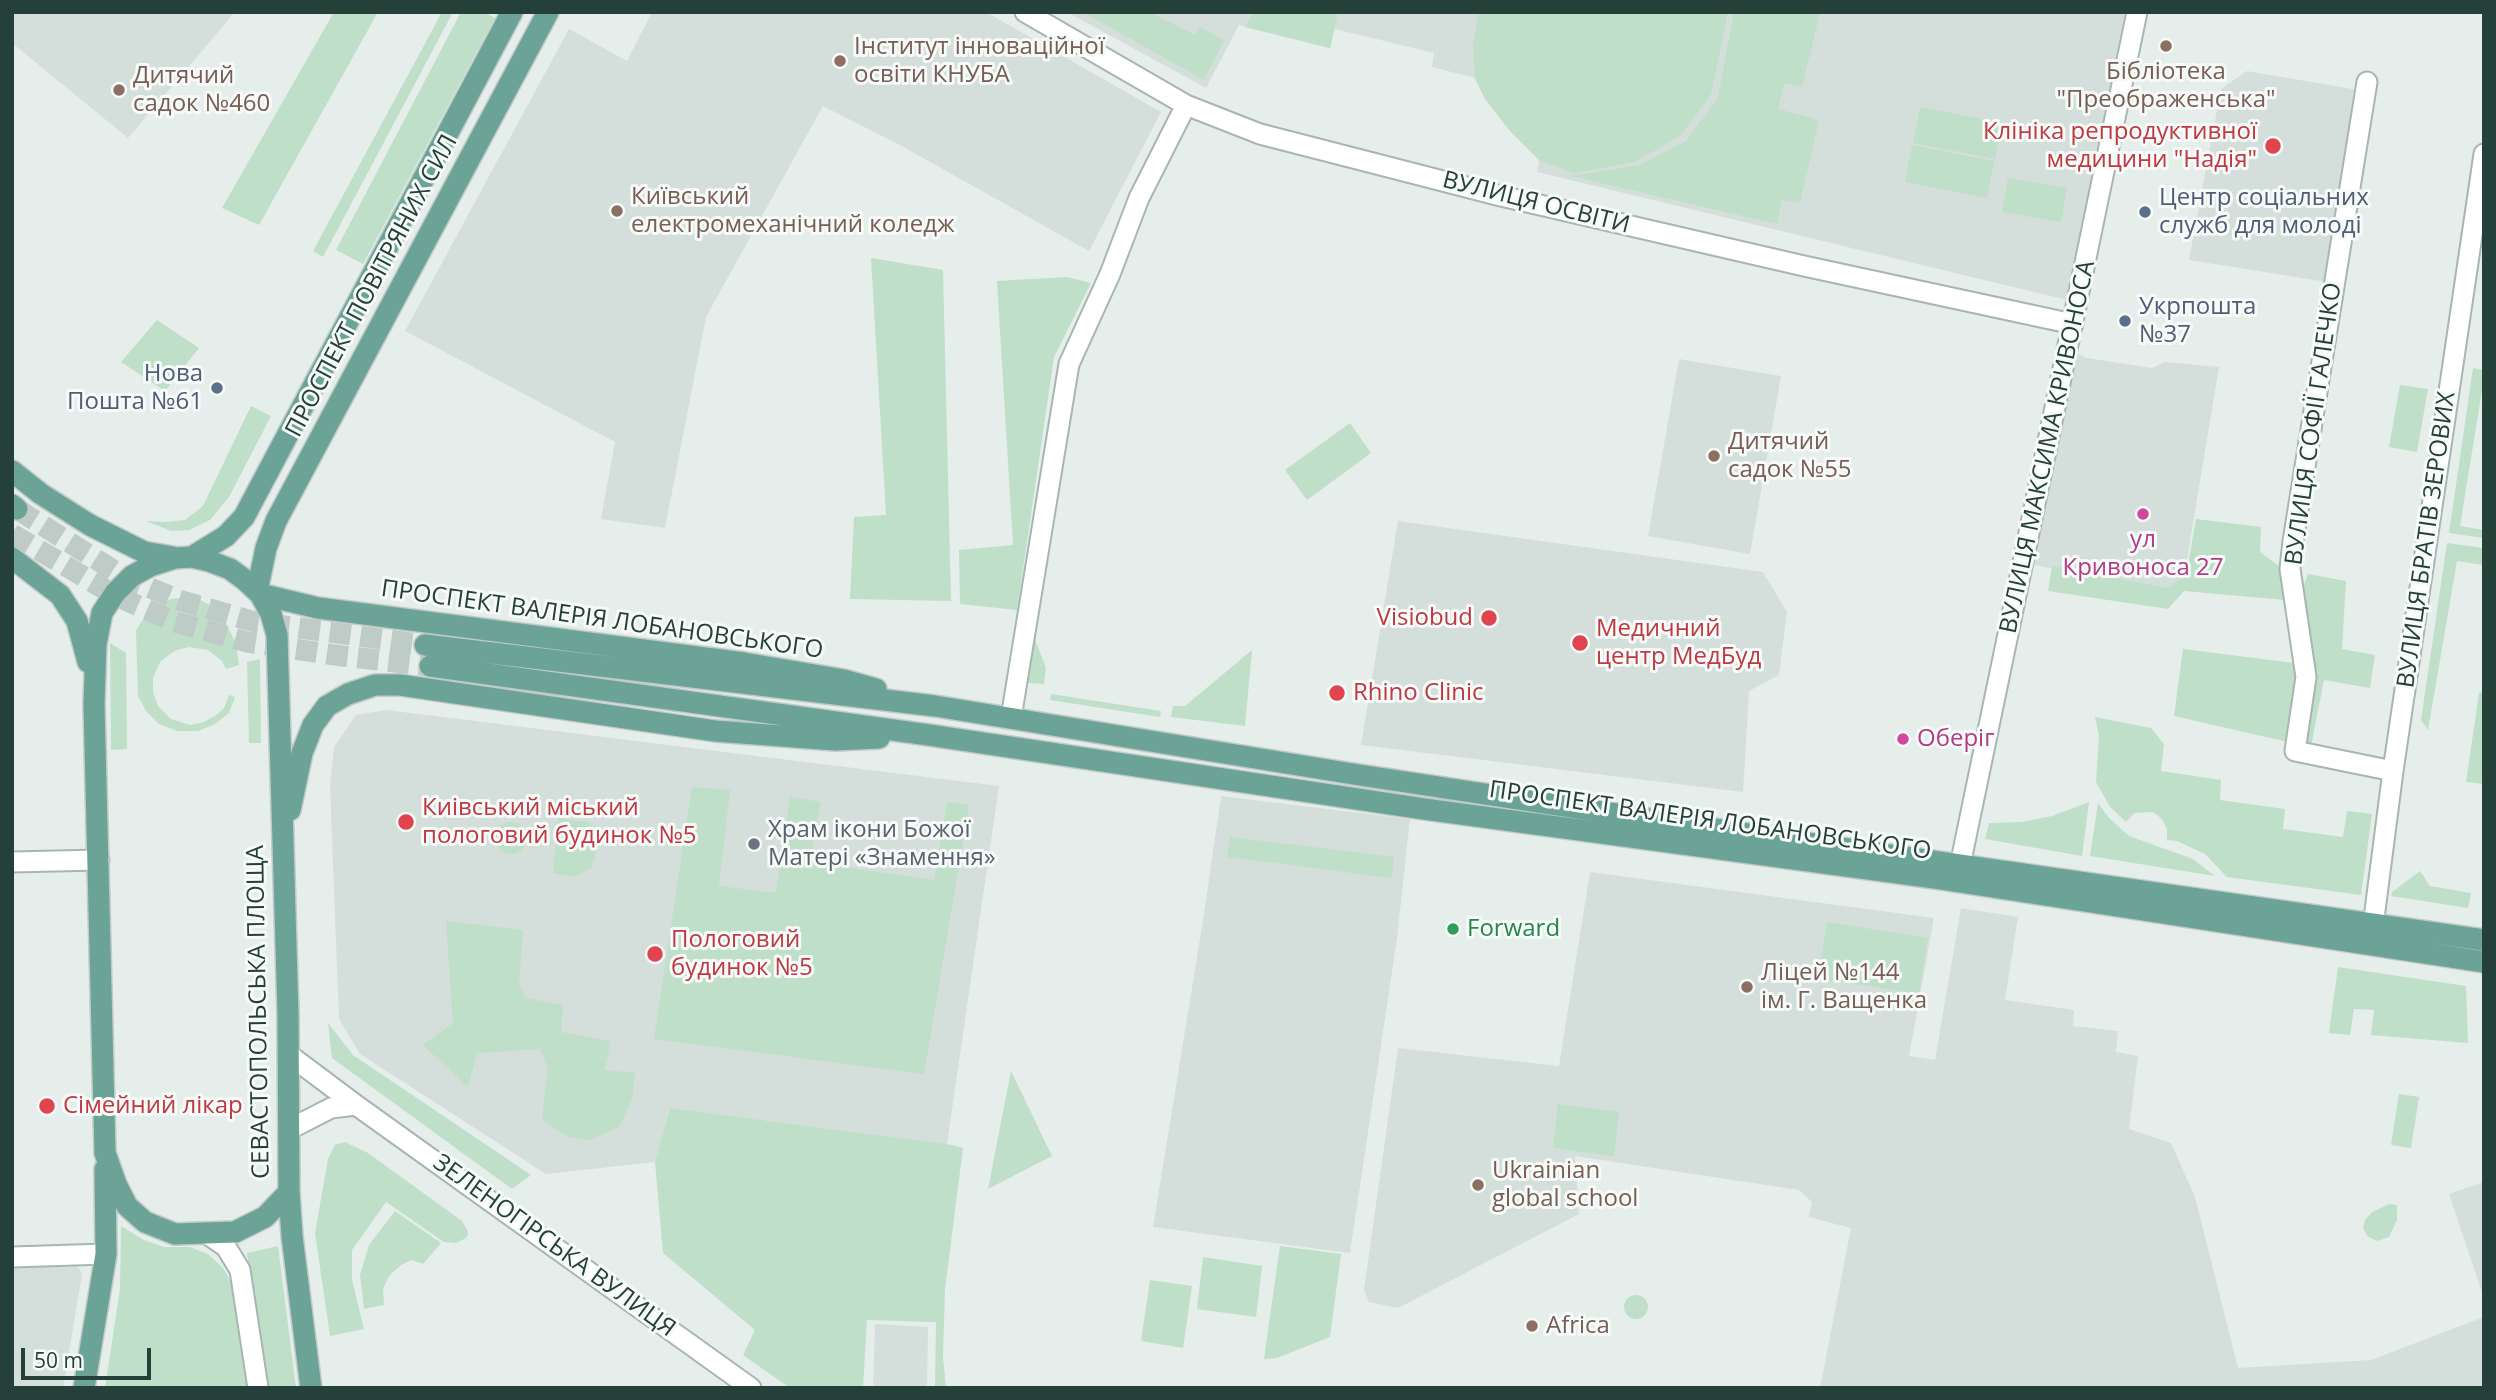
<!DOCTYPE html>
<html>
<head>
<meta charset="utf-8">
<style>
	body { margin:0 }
	#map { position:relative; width:2496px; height:1400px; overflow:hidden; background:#e5eeeb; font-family:"Open Sans",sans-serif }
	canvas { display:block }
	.frame { position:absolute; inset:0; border:14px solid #244039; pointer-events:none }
	.scale { position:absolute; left:21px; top:1348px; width:130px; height:32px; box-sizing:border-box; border:4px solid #244039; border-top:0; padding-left:9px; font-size:21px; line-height:24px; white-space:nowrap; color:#244039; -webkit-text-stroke:5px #f6faf8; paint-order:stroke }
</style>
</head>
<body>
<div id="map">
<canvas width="2496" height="1400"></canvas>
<div class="frame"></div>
<div class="scale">50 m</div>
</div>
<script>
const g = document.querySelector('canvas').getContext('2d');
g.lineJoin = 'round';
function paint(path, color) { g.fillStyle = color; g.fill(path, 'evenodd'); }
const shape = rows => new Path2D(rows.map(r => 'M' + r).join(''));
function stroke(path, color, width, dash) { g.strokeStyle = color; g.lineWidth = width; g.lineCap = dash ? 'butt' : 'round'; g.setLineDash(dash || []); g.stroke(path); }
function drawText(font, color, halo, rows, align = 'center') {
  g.font = font + ' "Open Sans",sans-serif'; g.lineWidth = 6; g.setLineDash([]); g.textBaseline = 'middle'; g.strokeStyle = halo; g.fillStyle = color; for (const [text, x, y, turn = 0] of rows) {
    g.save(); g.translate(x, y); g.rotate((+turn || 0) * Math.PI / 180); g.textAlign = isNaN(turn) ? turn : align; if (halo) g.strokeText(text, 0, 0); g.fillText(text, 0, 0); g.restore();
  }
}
const built = shape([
	[12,12,235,12,128,138,12,43],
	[652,12,986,12,1161,112,1089,251,898,144,823,106,706,317,665,528,601,519,615,442,405,331,569,29,627,61],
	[1067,12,2125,12,2067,300,1537,172,1539,160,1510,131,1485,99,1475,78,1432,67,1434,53,1335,29,1330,48,1239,25,1206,88],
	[2247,71,2358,90,2327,282,2189,260,2221,89],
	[2073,351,2087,358,2152,368,2165,362,2219,367,2183,584,2168,591,2029,564,2053,469],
	[1679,359,1781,376,1750,554,1648,536],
	[1398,521,1763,572,1787,612,1779,675,1749,691,1743,792,1361,745],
	[386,710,999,786,947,1144,670,1108,655,1162,546,1174,360,1054,339,1019,330,786,334,747,356,715],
	[1221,796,1410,819,1397,938,1350,1253,1153,1227,1204,914],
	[1590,872,1934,918,1909,1056,1935,1060,1961,908,2018,917,2005,1000,2074,1010,2073,1026,2118,1031,2116,1052,2138,1056,2129,1129,2171,1143,2195,1197,2238,1368,2371,1360,2484,1317,2484,1388,1820,1388,1851,1228,1809,1217,1812,1202,1799,1190,1575,1156,1579,1214,1398,1308,1369,1302,1364,1290,1398,1048,1559,1066],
	[2484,1182,2484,1298,2449,1194],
	[73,1263,79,1268,82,1274,63,1388,12,1388,12,1265],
	[875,1324,928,1327,927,1388,873,1388]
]);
const green = shape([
	[334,12,378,12,259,225,222,208],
	[442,12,453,12,323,257,313,251],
	[461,12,484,12,495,18,363,264,336,250],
	[1083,12,1149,12,1195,35,1200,27,1224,40,1204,80],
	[1253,12,1338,12,1330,48,1245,27],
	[1479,12,1728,12,1711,94,1680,136,1635,162,1574,173,1539,160,1510,131,1485,99,1475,78,1473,44],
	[1734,12,1820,12,1802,87,1784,83,1778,109,1819,120,1800,203,1782,200,1777,224,1571,176,1640,165,1686,141,1718,98],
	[1920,107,2002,123,1995,159,1913,143],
	[1912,145,1994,161,1987,198,1905,182],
	[2008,178,2067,188,2061,222,2002,212],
	[871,258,943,270,951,601,850,599,854,517,886,515],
	[1067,277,1091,283,1054,357,1017,610,960,604,959,550,1013,545,997,281],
	[157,320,199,348,165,391,121,362],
	[2473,368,2484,370,2484,378,2460,526,2484,530,2484,538,2449,533],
	[2400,385,2428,389,2417,452,2389,447],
	[251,406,271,416,229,497,210,520,189,530,171,531,146,521,166,522,185,520,203,506],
	[1350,423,1371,453,1307,500,1285,470],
	[2196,519,2261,527,2260,552,2283,569,2285,600,2184,591,2168,609,2048,591,2052,566,2167,588,2186,576],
	[2447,543,2484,548,2484,565,2457,561,2428,730,2421,720],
	[2308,574,2346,581,2342,649,2375,655,2370,688,2324,680,2311,746,2301,744,2300,595],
	[185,597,200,600,212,606,223,617,236,644,239,665,226,669,222,661,208,650,189,647,174,651,160,662,153,678,153,692,158,706,171,719,190,725,204,722,215,716,224,708,229,695,235,697,229,713,215,724,198,731,177,731,159,724,146,711,138,696,136,631,141,622,157,606,171,599],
	[1034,637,1046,668,1044,684,1027,683],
	[110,643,126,653,127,749,111,750],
	[2183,649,2294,663,2300,682,2292,743,2174,716],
	[1252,650,1245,726,1171,717,1173,706,1185,706],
	[260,659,261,743,249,743,247,662],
	[2484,692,2484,784,2466,782,2479,693],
	[1051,694,1161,711,1160,717,1050,700],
	[2095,717,2151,728,2164,744,2161,771,2221,780,2220,800,2285,809,2283,829,2343,837,2347,811,2372,814,2361,895,2227,877,2205,854,2177,841,2167,840,2167,829,2162,819,2153,812,2134,813,2126,822,2110,807,2096,782,2099,737],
	[692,787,730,790,719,886,776,893,790,797,821,802,810,862,934,880,947,802,969,805,924,1074,654,1039],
	[2089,802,2082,856,1985,839,1989,823,2022,822,2052,816],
	[2098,803,2109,818,2129,836,2193,859,2215,876,2090,856],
	[558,818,590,822,596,835,597,848,591,868,575,877,553,873],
	'495 838a16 16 0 1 1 32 0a16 16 0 1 1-32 0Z',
	[1230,837,1394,857,1392,878,1227,857],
	[2420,871,2430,886,2471,893,2468,908,2391,896,2392,892],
	[446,921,523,930,519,984,526,998,563,1005,561,1032,611,1041,605,1070,635,1073,632,1099,619,1127,589,1140,569,1137,542,1120,548,1069,540,1049,477,1053,468,1087,423,1045,453,1023],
	[1827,922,1928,938,1919,994,1818,978],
	[2338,967,2466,986,2468,1043,2371,1035,2374,1010,2354,1009,2350,1035,2329,1033],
	[328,1023,353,1055,531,1175,512,1189,332,1058],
	[1011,1071,1052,1156,988,1189],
	[2399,1094,2419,1097,2411,1148,2391,1145],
	[1558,1104,1619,1112,1614,1156,1553,1148],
	[670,1108,947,1144,963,1148,945,1289,943,1357,946,1388,935,1388,936,1322,867,1320,863,1388,790,1388,743,1355,755,1330,663,1253,655,1162],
	[345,1142,368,1153,462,1221,467,1230,468,1234,466,1238,456,1243,444,1242,386,1202,352,1250,352,1280,364,1329,330,1336,315,1233,328,1159,335,1145],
	[2390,1204,2397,1205,2397,1220,2389,1237,2377,1241,2367,1236,2363,1228,2365,1220,2372,1212],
	[395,1211,441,1243,423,1264,412,1260,401,1265,389,1276,383,1289,384,1305,364,1309,360,1275,369,1245],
	[121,1226,144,1240,164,1247,190,1247,208,1254,223,1268,234,1287,247,1388,105,1388,120,1289],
	[278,1246,296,1388,265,1388,247,1253],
	[1280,1246,1341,1254,1330,1337,1277,1358,1264,1359],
	[1203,1257,1262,1266,1256,1317,1197,1309],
	[1150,1280,1192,1286,1183,1348,1141,1341],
	'1624 1307a12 12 0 1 1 24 0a12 12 0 1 1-24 0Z'
]);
const majorTunnel = shape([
	[17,509,124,577,179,600,255,622,425,645],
	[12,534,116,596,175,622,247,642,342,656,430,666]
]);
const minor = shape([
	[1025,12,1186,105,1260,134,1501,196,1804,266,2073,324],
	[2367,82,2293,541,2290,569,2306,677,2295,751,2393,771],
	[1011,718,1069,364,1110,274,1139,198,1186,105],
	[12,862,99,860],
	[1957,880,2137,12],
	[2373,926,2393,771,2484,154],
	[288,1054,356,1105,751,1388],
	[290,1129,331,1108,356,1105],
	[207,1234,226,1247,240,1270,258,1388],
	[12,1257,106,1254]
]);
const major = shape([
	[12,471,41,494,90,525,144,552,173,557],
	[12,505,17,509],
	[192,557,226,536,244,517,512,12],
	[12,558,60,595,77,621,88,662],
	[257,591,266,548,276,521,548,12],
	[260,594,318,608,744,663,844,680,876,689],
	[425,645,935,706,1353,774,1827,846,2484,940],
	[430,666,929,735,1424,809,1935,878,2484,962],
	[290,810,302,753,313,725,327,706,348,694,375,685,400,685,715,731,835,740,879,738],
	[289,1192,265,1217,235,1232,175,1234,145,1222,127,1206,116,1184,105,1153,94,704,96,644,102,613,115,593,132,576,150,566,175,558,192,557,209,561,230,569,245,580,260,594,271,614,277,635,288,1014,289,1192,292,1236,311,1388],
	[84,1388,106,1254,105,1169]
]);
const markers = [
	[2166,46,7,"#8d6e63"],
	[840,61,7,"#8d6e63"],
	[119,90,7,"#8d6e63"],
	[2273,146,9,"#e0444e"],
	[617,211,7,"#8d6e63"],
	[2145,212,7,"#5c6f8a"],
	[2125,321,7,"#5c6f8a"],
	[217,388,7,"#5c6f8a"],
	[1714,456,7,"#8d6e63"],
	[2143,514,7,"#d1479c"],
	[1489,618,9,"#e0444e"],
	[1580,643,9,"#e0444e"],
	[1337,693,9,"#e0444e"],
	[1903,739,7,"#d1479c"],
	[406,822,9,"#e0444e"],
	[754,844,7,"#6b7280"],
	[1453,929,7,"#2e9e5b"],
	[655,954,9,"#e0444e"],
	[1747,987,7,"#8d6e63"],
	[47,1106,9,"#e0444e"],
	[1478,1185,7,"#8d6e63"],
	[1532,1326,7,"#8d6e63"]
];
const educationNames = [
	["Інститут інноваційної",854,47],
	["освіти КНУБА",854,75],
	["Бібліотека",2166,72,"center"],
	["\"Преображенська\"",2166,100,"center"],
	["Дитячий",133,76],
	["садок №460",133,104],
	["Київський",631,197],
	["електромеханічний коледж",631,225],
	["Дитячий",1728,442],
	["садок №55",1728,470],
	["Ліцей №144",1761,973],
	["ім. Г. Ващенка",1761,1001],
	["Ukrainian",1492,1171],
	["global school",1492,1199],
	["Africa",1546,1326]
];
const healthNames = [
	["Клініка репродуктивної",2257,132,"right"],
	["медицини \"Надія\"",2257,160,"right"],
	["Visiobud",1473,618,"right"],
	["Медичний",1596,629],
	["центр МедБуд",1596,657],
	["Rhino Clinic",1353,693],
	["Киівський міський",422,808],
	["пологовий будинок №5",422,836],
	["Пологовий",671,940],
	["будинок №5",671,968],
	["Сімейний лікар",63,1106]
];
const serviceNames = [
	["Центр соціальних",2159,198],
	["служб для молоді",2159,226],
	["Укрпошта",2139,307],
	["№37",2139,335],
	["Нова",203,374,"right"],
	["Пошта №61",203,402,"right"]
];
const streetNames = [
	["ВУЛИЦЯ ОСВІТИ",1536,203,14],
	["ПРОСПЕКТ ПОВІТРЯНИХ СИЛ",372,286,-62],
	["ВУЛИЦЯ СОФІЇ ГАЛЕЧКО",2314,424,-82],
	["ВУЛИЦЯ МАКСИМА КРИВОНОСА",2048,447,-78],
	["ВУЛИЦЯ БРАТІВ ЗЕРОВИХ",2427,540,-82],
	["ПРОСПЕКТ ВАЛЕРІЯ ЛОБАНОВСЬКОГО",602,620,8],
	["ПРОСПЕКТ ВАЛЕРІЯ ЛОБАНОВСЬКОГО",1710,821,8],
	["СЕВАСТОПОЛЬСЬКА ПЛОЩА",259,1012,-91],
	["ЗЕЛЕНОГІРСЬКА ВУЛИЦЯ",554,1246,36]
];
const hotelNames = [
	["ул",2143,540],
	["Кривоноса 27",2143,568],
	["Оберіг",1917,739,"left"]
];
const worshipNames = [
	["Храм ікони Божої",768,830],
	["Матері «Знамення»",768,858]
];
const leisureNames = [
	["Forward",1467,929]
];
paint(built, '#d4deda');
paint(green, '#bfdfc8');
stroke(majorTunnel, '#becbc7', 21, [21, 10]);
stroke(minor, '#a7b6b2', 23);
stroke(major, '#c2cac8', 24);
stroke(minor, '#fff', 19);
stroke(major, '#6ba396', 21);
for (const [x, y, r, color] of markers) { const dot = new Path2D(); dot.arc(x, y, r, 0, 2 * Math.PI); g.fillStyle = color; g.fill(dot); stroke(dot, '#f6faf8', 2.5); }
drawText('24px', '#785e54', '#f6faf8', educationNames, 'left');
drawText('24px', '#be3a42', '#f6faf8', healthNames, 'left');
drawText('24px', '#4e5e75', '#f6faf8', serviceNames, 'left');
drawText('24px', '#244039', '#f6faf8', streetNames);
drawText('24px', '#b23c85', '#f6faf8', hotelNames);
drawText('24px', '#5b616d', '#f6faf8', worshipNames, 'left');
drawText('24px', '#27864d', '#f6faf8', leisureNames, 'left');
</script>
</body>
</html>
